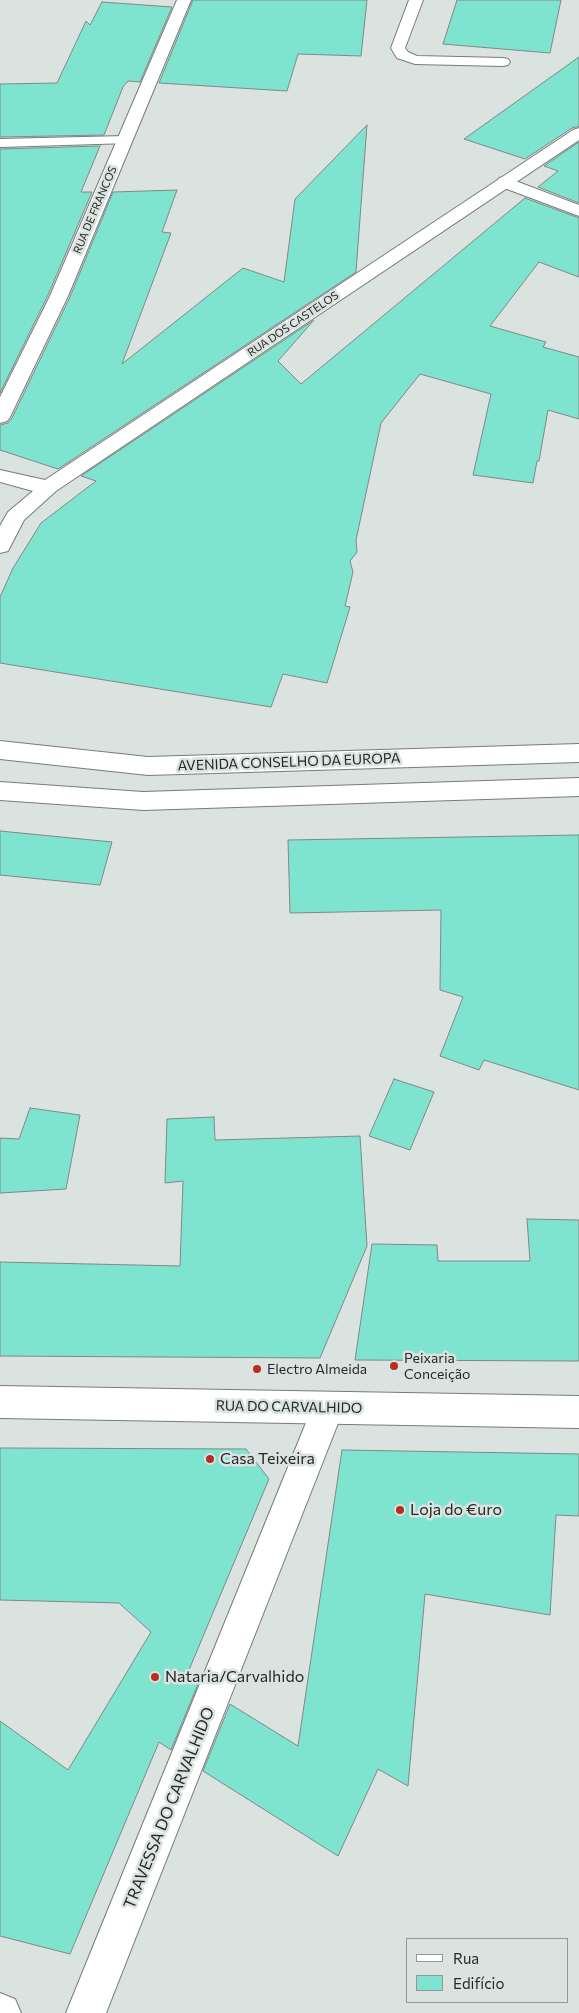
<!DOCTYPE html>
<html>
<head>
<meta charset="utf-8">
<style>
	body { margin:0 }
	#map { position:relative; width:579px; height:2013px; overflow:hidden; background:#dbe3e1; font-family:Commissioner,sans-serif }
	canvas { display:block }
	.legend { position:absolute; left:406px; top:1938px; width:162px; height:65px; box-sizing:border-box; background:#dbe3e1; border:1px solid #929897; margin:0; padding:6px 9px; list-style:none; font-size:15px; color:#252827 }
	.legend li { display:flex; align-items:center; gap:10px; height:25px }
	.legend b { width:25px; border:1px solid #929897 }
</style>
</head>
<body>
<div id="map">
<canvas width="579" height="2013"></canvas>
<ul class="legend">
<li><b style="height:6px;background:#fff"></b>Rua</li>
<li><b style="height:14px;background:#7ee3cf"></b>Edifício</li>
</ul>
</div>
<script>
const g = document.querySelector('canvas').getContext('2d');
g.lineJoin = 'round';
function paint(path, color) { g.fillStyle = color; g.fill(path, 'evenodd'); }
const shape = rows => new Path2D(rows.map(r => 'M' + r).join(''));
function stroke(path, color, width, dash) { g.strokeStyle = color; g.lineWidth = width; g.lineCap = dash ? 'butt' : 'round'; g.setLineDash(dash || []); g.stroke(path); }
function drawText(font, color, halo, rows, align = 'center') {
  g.font = font + ' Commissioner,sans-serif'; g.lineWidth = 5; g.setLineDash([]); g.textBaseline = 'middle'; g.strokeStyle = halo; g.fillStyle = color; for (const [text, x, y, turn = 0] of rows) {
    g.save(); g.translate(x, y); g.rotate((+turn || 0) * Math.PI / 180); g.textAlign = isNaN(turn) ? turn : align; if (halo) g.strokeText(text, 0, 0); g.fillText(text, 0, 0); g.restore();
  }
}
const building = shape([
	[193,0,367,0,361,56,298,54,287,91,159,83,193,0],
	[457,0,561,0,550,53,443,44,457,0],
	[102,2,172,7,140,82,128,81,123,87,104,135,0,137,0,84,57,83,86,21,90,25,102,2],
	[579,57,579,126,572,128,525,159,464,139,579,57],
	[367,125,356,272,58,469,0,450,0,425,8,423,12,418,70,297,113,192,177,190,162,232,171,233,122,364,243,268,284,282,295,199,367,125],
	[579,142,579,203,538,187,558,171,544,166,579,142],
	[100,146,81,192,92,192,48,295,0,393,0,149,100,146],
	[525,198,579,218,579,277,539,262,490,326,546,342,543,347,579,357,579,419,548,410,539,461,537,461,533,483,473,475,491,394,420,374,381,423,356,540,357,552,350,561,353,572,345,606,350,607,327,683,283,674,271,707,0,663,0,597,13,568,41,523,96,481,81,476,314,320,278,361,301,384,525,198],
	[0,831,112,842,100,885,0,875,0,831],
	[579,835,579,1090,484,1060,479,1070,440,1056,463,997,440,990,441,910,290,913,288,840,579,835],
	[394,1079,434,1092,410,1150,369,1136,394,1079],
	[30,1108,80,1115,66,1189,0,1193,0,1138,19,1139,30,1108],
	[214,1117,215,1140,360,1136,367,1246,320,1358,0,1356,0,1262,180,1266,183,1181,165,1183,167,1119,214,1117],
	[527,1219,579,1220,579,1361,355,1360,372,1244,437,1245,438,1261,530,1261,527,1219],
	[0,1448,246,1449,269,1479,186,1677,198,1684,171,1750,159,1742,70,1954,0,1936,0,1721,68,1770,151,1632,119,1603,0,1600,0,1448],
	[342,1450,579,1454,579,1516,556,1515,550,1615,425,1594,408,1786,378,1769,338,1856,203,1771,230,1704,298,1746,342,1450]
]);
const service = shape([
	[125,136,132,140,130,143,0,147,0,139,125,136]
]);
const minor = shape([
	[177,0,191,0,68,296,10,417,7,421,0,423,0,397,50,296,177,0],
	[409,0,423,0,405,48,408,52,417,56,503,58,508,59,510,62,508,65,503,66,415,64,397,58,391,48,409,0],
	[505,177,579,205,579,216,499,186,497,182,499,178,505,177],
	[328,1392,340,1397,344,1408,106,2013,66,2013,312,1408,316,1397,328,1392],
	[0,1993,15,1999,21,2013,0,2013,0,1993]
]);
const tertiary = shape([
	[0,741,148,757,579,744,579,762,148,775,0,759,0,741],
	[579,778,579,796,143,810,0,800,0,782,143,792,579,778]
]);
const secondary = shape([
	[579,128,579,140,56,491,24,520,8,551,0,553,0,526,8,512,33,491,0,482,0,470,45,480,573,130,579,128],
	[0,1386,579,1396,579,1428,0,1418,0,1386]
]);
const markers = [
	[394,1366,5,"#ba2c20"],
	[257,1369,5,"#ba2c20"],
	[210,1459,5,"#ba2c20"],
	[400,1510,5,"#ba2c20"],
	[155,1677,5,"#ba2c20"]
];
const farStreetnames = [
	["RUA DE FRANCOS",95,210,-67],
	["RUA DOS CASTELOS",293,324,-34]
];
const streetNames = [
	["AVENIDA CONSELHO DA EUROPA",289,762,-2],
	["RUA DO CARVALHIDO",289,1407,1]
];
const poiNames = [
	["Peixaria",404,1358],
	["Conceição",404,1374],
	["Electro Almeida",267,1369]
];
const nearPoinames = [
	["Casa Teixeira",220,1459],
	["Loja do €uro",410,1510],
	["Nataria/Carvalhido",165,1677]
];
const nearStreetnames = [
	["TRAVESSA DO CARVALHIDO",169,1808,-68]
];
paint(building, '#7ee3cf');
stroke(building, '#818886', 1);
stroke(service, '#757c7a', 2);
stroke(minor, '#757c7a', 2);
stroke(tertiary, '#757c7a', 2);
stroke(secondary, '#757c7a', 2);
paint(service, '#fff');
paint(minor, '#fff');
paint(tertiary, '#fff');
paint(secondary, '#fff');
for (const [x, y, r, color] of markers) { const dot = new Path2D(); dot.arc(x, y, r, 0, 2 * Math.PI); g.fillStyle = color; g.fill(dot); stroke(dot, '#dbe3e1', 2); }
drawText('11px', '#252827', '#dbe3e1', farStreetnames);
drawText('14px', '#252827', '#dbe3e1', streetNames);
drawText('14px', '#252827', '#dbe3e1', poiNames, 'left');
drawText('16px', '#252827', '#dbe3e1', nearPoinames, 'left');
drawText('16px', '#252827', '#dbe3e1', nearStreetnames);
</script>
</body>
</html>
